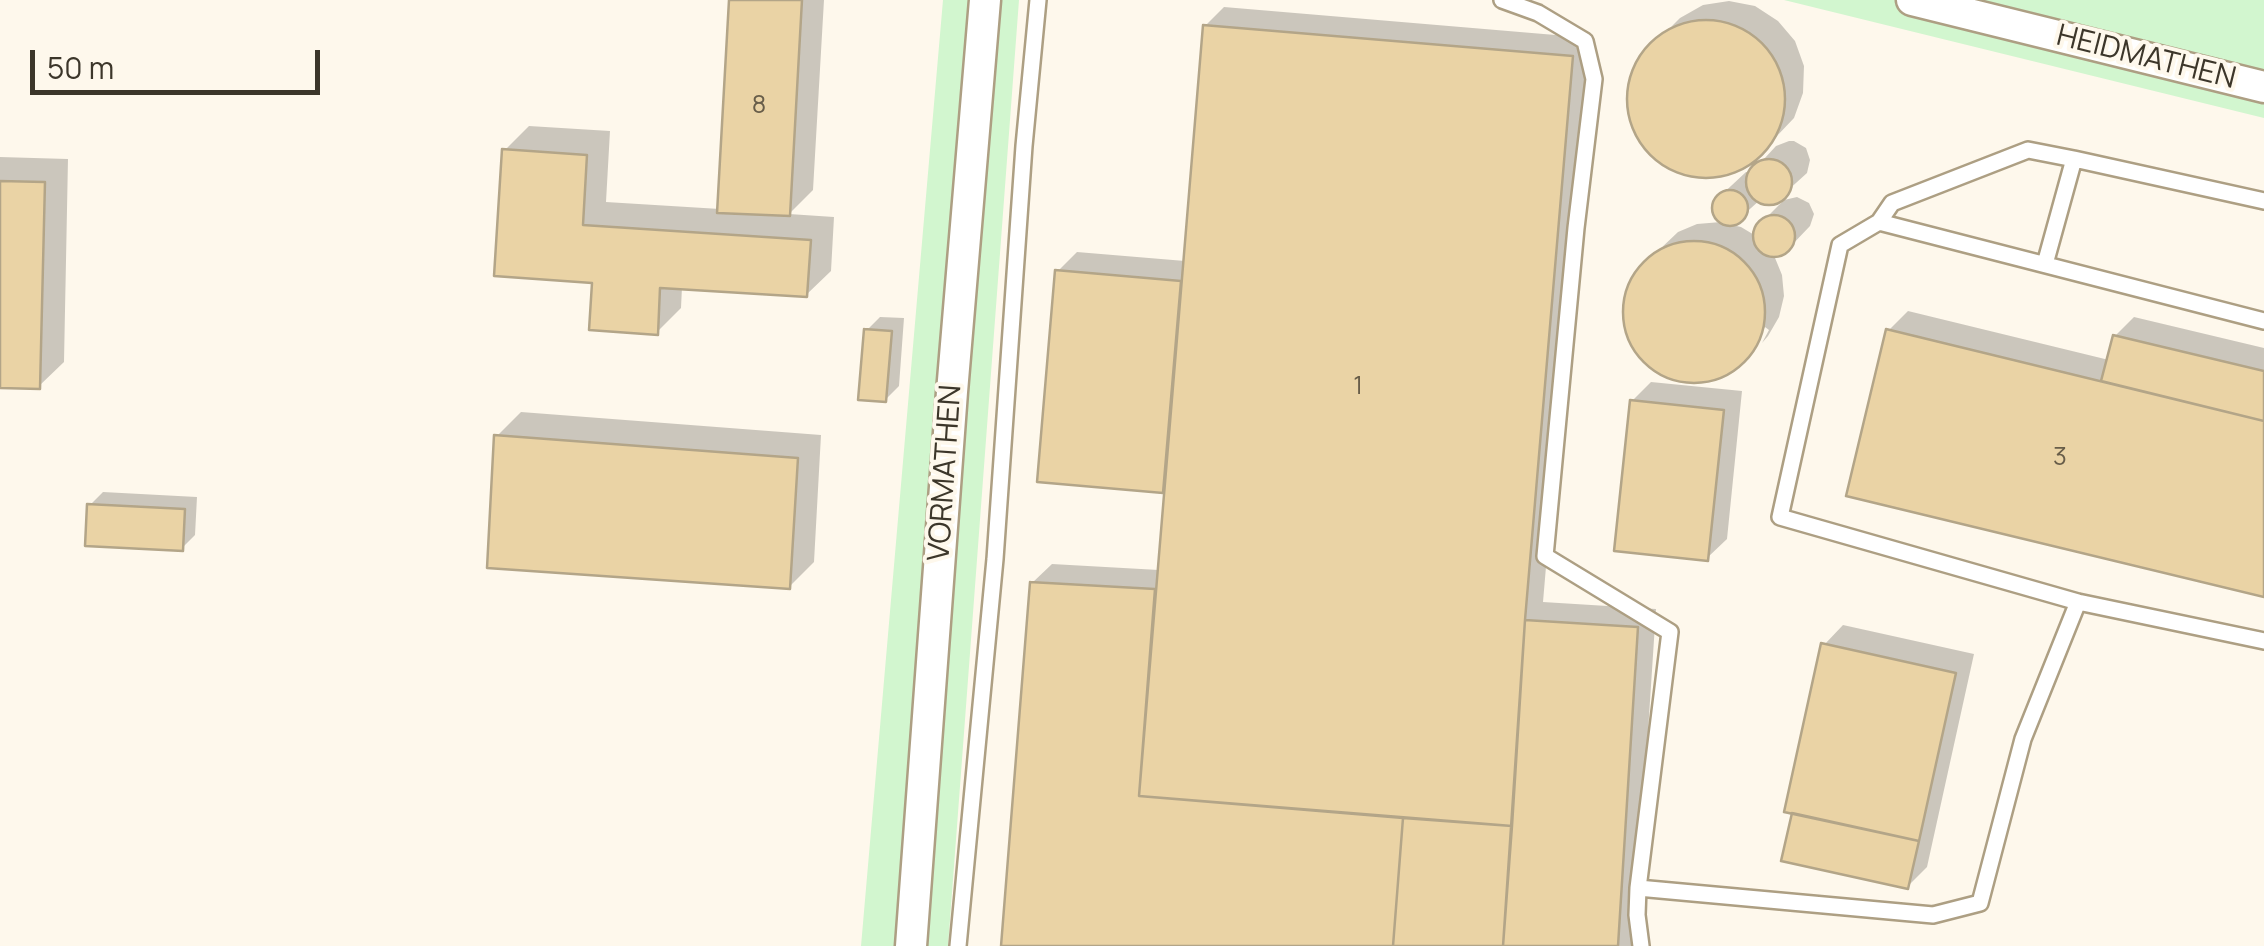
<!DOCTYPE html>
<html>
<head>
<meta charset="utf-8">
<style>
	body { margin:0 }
	#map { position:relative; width:2264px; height:946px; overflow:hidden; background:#fef8ec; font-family:Manrope,sans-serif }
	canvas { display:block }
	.scale { position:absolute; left:30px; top:50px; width:290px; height:45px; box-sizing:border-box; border:5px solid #3c362a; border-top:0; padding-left:12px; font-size:30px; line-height:35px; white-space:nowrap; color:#3c362a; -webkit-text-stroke:8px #fef8ec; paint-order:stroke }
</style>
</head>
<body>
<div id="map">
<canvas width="2264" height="946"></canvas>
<div class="scale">50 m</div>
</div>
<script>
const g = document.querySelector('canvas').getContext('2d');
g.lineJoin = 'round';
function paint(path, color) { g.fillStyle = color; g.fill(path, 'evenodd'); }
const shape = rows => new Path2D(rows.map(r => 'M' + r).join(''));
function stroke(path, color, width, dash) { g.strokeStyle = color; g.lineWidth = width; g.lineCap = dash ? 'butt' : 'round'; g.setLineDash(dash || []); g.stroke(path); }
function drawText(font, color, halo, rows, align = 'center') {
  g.font = font + ' Manrope,sans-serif'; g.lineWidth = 8; g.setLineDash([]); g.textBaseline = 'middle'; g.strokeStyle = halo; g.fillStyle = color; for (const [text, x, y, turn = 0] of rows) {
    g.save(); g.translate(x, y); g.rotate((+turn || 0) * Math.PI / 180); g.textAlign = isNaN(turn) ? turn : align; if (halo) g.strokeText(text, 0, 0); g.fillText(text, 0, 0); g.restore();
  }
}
const green = shape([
	[943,0,1019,0,948,946,861,946],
	[1784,0,2264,0,2264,118]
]);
const shadow = shape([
	[731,0,824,0,813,190,789,214,834,217,831,271,806,295,682,287,681,308,657,332,595,280,505,150,529,126,610,131,606,202,720,209],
	[1729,1,1755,6,1778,21,1795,41,1804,66,1803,93,1794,118,1756,158,1735,171,1711,176,1687,173,1664,164,1646,147,1634,127,1629,102,1632,78,1642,56,1680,18,1703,5],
	[1224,7,1591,38,1543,602,1656,609,1634,946,1003,946,1032,583,1052,564,1159,570,1166,491,1039,480,1057,272,1077,252,1185,261,1205,26],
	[1789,141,1794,141,1806,148,1810,160,1807,173,1775,202,1760,200,1732,225,1741,227,1756,236,1760,224,1784,200,1797,197,1809,203,1814,214,1810,226,1790,247,1779,254,1773,253,1782,275,1784,296,1779,317,1768,336,1762,343,1769,330,1765,327,1749,355,1731,371,1708,380,1684,380,1661,373,1642,359,1630,338,1625,315,1628,290,1639,269,1678,232,1697,224,1721,222,1715,210,1717,199,1746,172,1751,173,1776,146],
	[0,157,68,159,64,362,39,386,0,385],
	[1908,311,2109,360,2115,336,2134,317,2264,348,2264,595,1889,330],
	[880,317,904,318,899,386,885,400,867,330],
	[1651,382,1742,391,1727,539,1707,558,1632,401],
	[521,412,821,435,814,562,789,587,497,436],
	[103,492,197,497,195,535,182,548,89,506],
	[1843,625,1974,654,1927,867,1908,886,1824,645]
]);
const building = shape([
	[729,0,802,0,790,216,717,213,729,0],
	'1627 99a79 79 0 1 1 158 0a79 79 0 1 1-158 0Z',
	[1203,25,1573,56,1525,620,1512,826,1139,796,1203,25],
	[502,149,587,155,583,225,811,240,807,297,660,288,658,335,589,330,592,283,494,276,502,149],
	'1746 182a23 23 0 1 1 46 0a23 23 0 1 1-46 0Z',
	[0,181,45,182,40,389,0,388,0,181],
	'1712 208a18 18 0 1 1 36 0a18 18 0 1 1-36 0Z',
	'1753 236a21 21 0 1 1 42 0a21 21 0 1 1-42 0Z',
	'1623 312a71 71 0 1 1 142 0a71 71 0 1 1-142 0Z',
	[1055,270,1181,281,1163,493,1037,482,1055,270],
	[864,329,892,331,886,402,858,400,864,329],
	[1886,329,2264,421,2264,597,1846,496,1886,329],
	[2113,335,2264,371,2264,421,2101,381,2113,335],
	[1630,400,1724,410,1708,561,1614,551,1630,400],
	[494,435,798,458,790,589,487,568,494,435],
	[87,504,185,509,183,551,85,546,87,504],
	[1030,582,1155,589,1139,796,1403,818,1393,946,1001,946,1030,582],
	[1525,620,1638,627,1618,946,1503,946,1525,620],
	[1821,643,1956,673,1919,841,1784,812,1821,643],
	[1792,813,1919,841,1908,889,1781,861,1792,813],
	[1403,818,1512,826,1503,946,1393,946,1403,818]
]);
const service = shape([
	[1502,0,1538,13,1585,41,1594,79,1576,228,1545,556,1670,632,1638,888,1933,915,1980,903,2023,739,2078,602],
	[2074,159,2264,201],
	[1879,222,1892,203,2028,150,2074,159,2045,264],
	[2264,321,1879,222,1840,245,1780,517,2078,602,2264,641],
	[1638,888,1637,915,1641,946],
	[958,946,995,559,1024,146,1038,0]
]);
const minor = shape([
	[1912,0,2264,87],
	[911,946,952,392,985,0]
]);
const numberNames = [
	["8",759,106],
	["1",1358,387],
	["3",2060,458]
];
const streetNames = [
	["HEIDMATHEN",2146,58,14],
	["VORMATHEN",946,473,-86]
];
paint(green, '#d2f6cf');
paint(shadow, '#0003');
paint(building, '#ead3a5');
stroke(building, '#b3a588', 2.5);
stroke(service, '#ad9f83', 20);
stroke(minor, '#ad9f83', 35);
stroke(service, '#fff', 15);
stroke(minor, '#fff', 30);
drawText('25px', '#685d49', null, numberNames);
drawText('30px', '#3c362a', '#fef8ec', streetNames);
</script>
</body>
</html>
